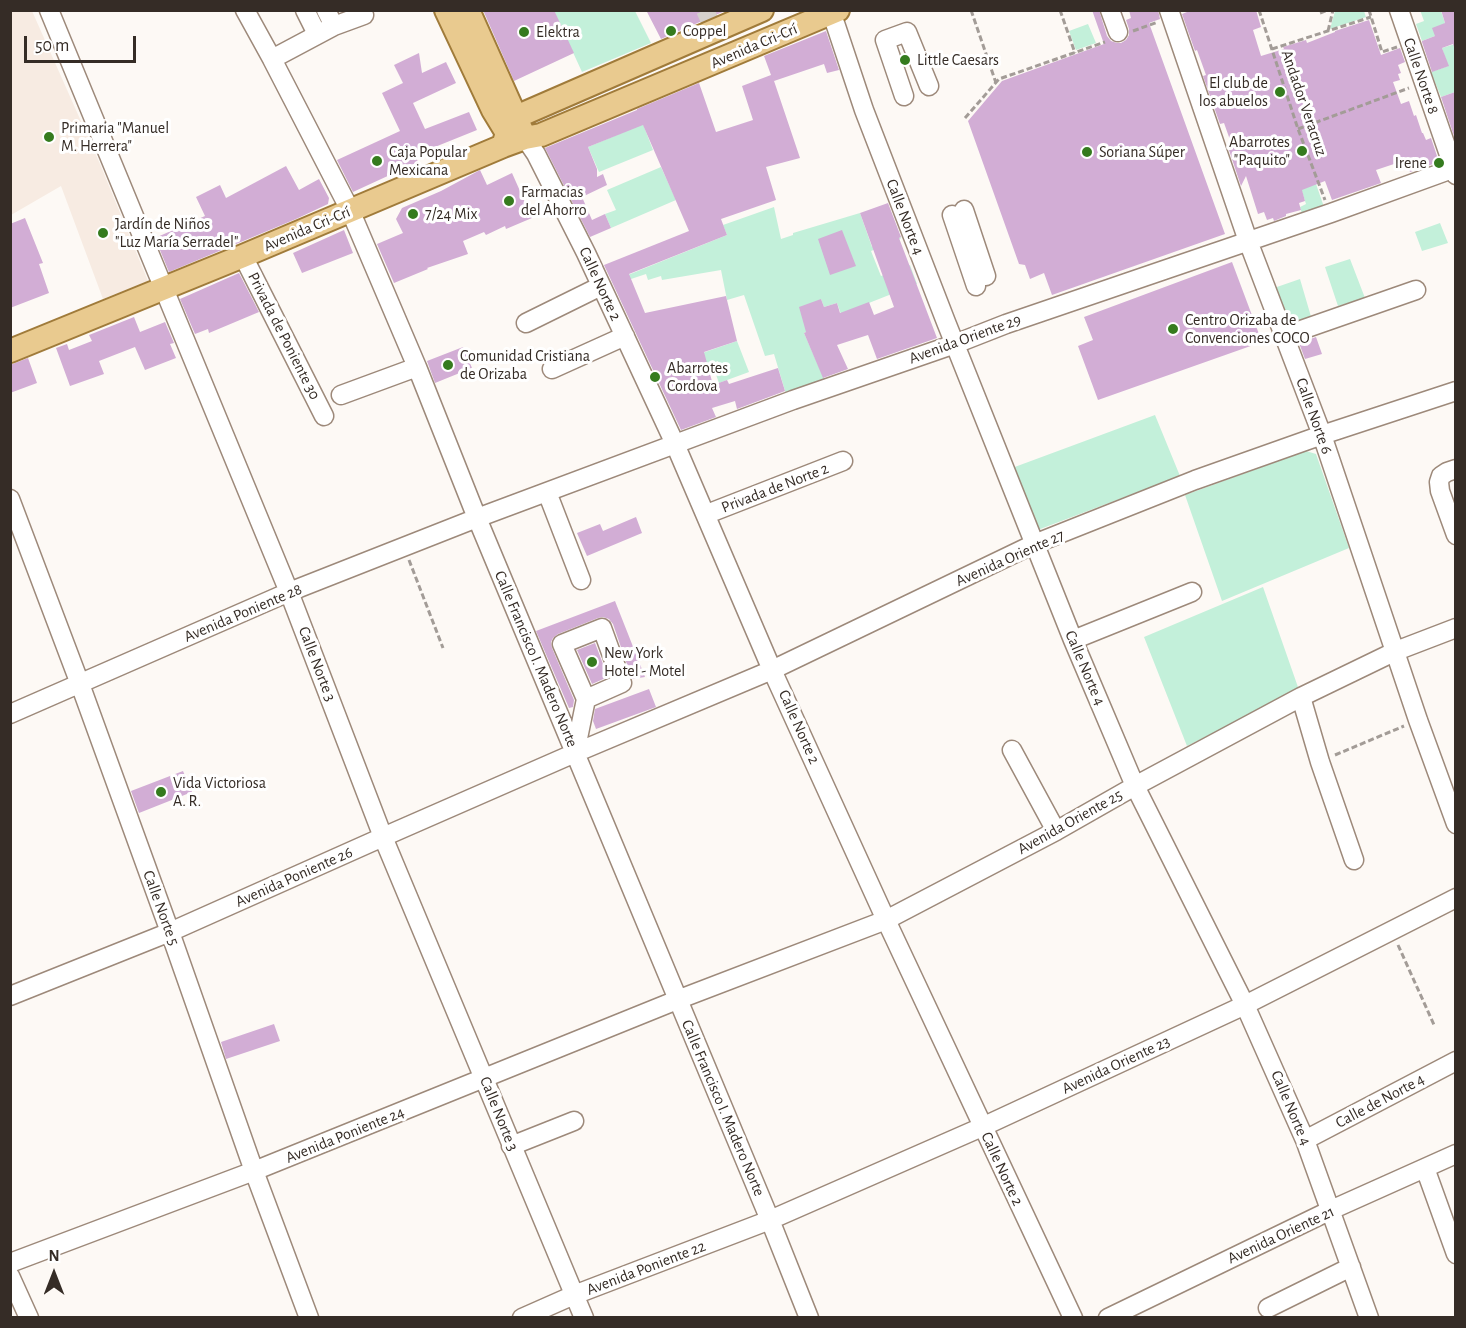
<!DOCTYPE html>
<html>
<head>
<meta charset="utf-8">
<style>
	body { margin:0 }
	#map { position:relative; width:1466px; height:1328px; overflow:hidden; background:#fdf9f5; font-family:"Alegreya Sans",sans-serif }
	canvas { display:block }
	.frame { position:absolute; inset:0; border:12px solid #352c26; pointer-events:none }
	.north { position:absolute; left:24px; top:1244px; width:60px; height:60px; -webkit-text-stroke:4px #fff; paint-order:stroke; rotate:0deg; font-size:16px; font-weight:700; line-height:24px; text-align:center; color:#352c26 }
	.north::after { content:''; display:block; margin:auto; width:21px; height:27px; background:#352c26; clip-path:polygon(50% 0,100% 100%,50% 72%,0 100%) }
	.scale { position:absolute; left:24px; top:36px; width:112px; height:27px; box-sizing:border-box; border:3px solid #352c26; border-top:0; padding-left:8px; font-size:18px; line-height:21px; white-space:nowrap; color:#352c26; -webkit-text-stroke:4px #fff; paint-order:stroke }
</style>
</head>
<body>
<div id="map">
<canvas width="1466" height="1328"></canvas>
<div class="frame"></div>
<div class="north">N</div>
<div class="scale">50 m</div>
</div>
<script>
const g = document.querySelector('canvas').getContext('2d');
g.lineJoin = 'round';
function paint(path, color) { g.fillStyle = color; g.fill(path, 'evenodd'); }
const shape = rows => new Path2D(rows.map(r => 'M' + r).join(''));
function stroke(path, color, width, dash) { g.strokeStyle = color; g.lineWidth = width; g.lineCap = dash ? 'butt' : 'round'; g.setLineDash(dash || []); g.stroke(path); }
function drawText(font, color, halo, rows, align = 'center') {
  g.font = font + ' "Alegreya Sans",sans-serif'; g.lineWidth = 6; g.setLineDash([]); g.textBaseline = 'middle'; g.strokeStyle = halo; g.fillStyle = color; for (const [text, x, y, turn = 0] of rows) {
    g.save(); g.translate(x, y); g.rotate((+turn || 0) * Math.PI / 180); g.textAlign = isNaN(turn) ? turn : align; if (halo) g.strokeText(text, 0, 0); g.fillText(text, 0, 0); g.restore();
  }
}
const built = shape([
	[11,10,32,11,100,164,148,281,103,299,61,186,11,215]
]);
const green = shape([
	[1420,10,1441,11,1445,23,1435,36,1422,41,1416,24,1424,21],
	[554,11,635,11,651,43,582,72],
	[1346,11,1350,12,1364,11,1366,17,1330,29,1335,11],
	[1088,24,1096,43,1076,50,1069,31],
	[1455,44,1455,92,1441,97,1431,72,1448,66,1442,48],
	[643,124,653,150,599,172,588,147],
	[661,167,676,200,611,228,605,214,616,210,607,190],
	[1315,181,1324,207,1302,214,1300,207,1306,204,1300,185],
	[774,207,781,239,793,235,793,233,860,213,872,247,902,237,900,239,871,251,881,276,910,265,917,284,841,314,837,303,824,307,821,299,806,332,804,333,825,381,786,394,774,354,765,356,744,295,727,300,721,270,662,280,661,276,648,280,646,274,628,280,613,281,727,235,723,225],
	[1440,223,1448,243,1422,251,1415,232],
	[1350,259,1365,298,1338,306,1325,267],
	[1300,279,1312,320,1287,326,1274,288],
	[737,341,749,372,719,383,714,369,720,367,718,361,689,371,685,359],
	[1155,415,1180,476,1035,531,1012,468],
	[1306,451,1316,454,1349,548,1222,601,1185,495],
	[1263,587,1299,690,1187,746,1144,637]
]);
const building = shape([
	[483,10,554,10,574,53,514,81],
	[646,10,727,10,661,39],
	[1092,10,1099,10,1107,36,1111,41,1117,43,1121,43,1126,40,1129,35,1129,29,1126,20,1131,18,1129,10,1158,10,1160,19,1149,23,1225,234,1052,295,1044,273,1030,279,1025,265,1019,264,968,121,1002,81,1104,44],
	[1192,10,1256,10,1261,27,1253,30,1261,56,1284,49,1283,47,1306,40,1307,43,1335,32,1335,31,1369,20,1381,55,1400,48,1405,62,1398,65,1401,73,1398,74,1400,80,1393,82,1401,104,1409,101,1414,116,1416,115,1422,133,1423,133,1426,140,1431,138,1439,162,1410,172,1406,160,1376,170,1381,183,1332,200,1325,181,1302,190,1305,201,1299,203,1301,210,1286,214,1286,216,1274,221,1273,218,1267,220,1264,212,1258,214,1246,176,1241,186,1229,150,1233,149,1229,137,1224,123,1220,124,1203,76,1206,75,1197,50,1195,51,1182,14],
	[1441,10,1455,10,1455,47,1454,47,1453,44,1442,48,1449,66,1432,72,1422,42,1422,41,1435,36,1432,28,1445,23],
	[826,31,839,70,827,73,824,64,774,81,772,75,800,158,766,167,776,200,721,219,727,235,629,274,645,313,726,296,737,341,704,352,713,385,727,380,729,384,778,368,785,391,737,409,735,401,712,408,716,417,681,430,604,265,689,231,643,125,588,147,597,169,597,177,603,174,607,185,582,197,592,220,605,214,611,228,590,237,545,148,637,110,637,109,699,83,716,132,753,120,742,86,771,75,764,56],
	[419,53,422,73,446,62,456,83,413,103,425,129,469,112,477,130,415,155,418,162,353,192,337,160,400,131,382,93,403,83,394,65],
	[1455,92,1455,139,1441,97],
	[286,166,299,190,319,179,329,198,328,204,296,219,169,272,155,238,205,216,196,197,220,185,226,198],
	[480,170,487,185,512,173,532,218,506,229,505,226,486,235,484,232,463,241,468,254,427,268,428,269,394,283,377,244,403,233,396,219,402,208,441,191],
	[888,203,901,237,899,238,937,338,877,359,868,335,837,345,848,369,823,378,804,333,806,332,799,307,821,299,824,307,837,303,840,313,869,302,874,315,894,307,860,213],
	[25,218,43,263,39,264,49,293,10,308,10,224],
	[344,230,353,253,302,273,293,253],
	[842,230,856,266,830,275,818,239],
	[1232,262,1262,342,1098,400,1078,346,1093,340,1084,317],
	[239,273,259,312,209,333,208,329,195,334,180,299],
	[134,317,140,332,165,322,174,343,170,344,176,358,145,370,135,347,99,361,104,374,70,386,56,348,67,344,69,350,92,341,89,335],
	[1316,337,1322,354,1305,359,1299,343],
	[463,347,472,368,435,383,427,361],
	[28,358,37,383,10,393,10,365],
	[636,517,642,533,587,556,577,533,600,524,603,531],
	[615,601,645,677,632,679,613,624,609,619,603,617,598,618,558,634,553,638,551,642,552,648,574,700,573,707,569,708,536,631],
	[595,643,608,677,592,684,577,650],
	[649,689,656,707,596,729,593,721,595,709],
	[183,771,192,792,139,813,131,791],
	[274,1024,280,1041,226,1059,221,1042]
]);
const minorTunnel = shape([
	[705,10,710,21]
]);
const path = shape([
	[971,10,996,83],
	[1060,10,1075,53],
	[1259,10,1298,129,1325,200],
	[1369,10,1382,52,1397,47],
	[1320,13,1328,10],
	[1133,31,1158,22],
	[1328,31,1333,10],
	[1272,49,1371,17],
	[965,118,999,79,1105,42],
	[1298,129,1409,88],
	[409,560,443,648],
	[1335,755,1404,726],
	[1398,945,1435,1027]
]);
const minor = shape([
	[49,10,289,592,383,837,584,1318],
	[245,10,272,59,350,210,417,367,477,518,770,1220,809,1318],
	[305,10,317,34],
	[825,10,831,13,836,26,864,110,946,322,1073,640,1135,786,1245,1005,1305,1140,1369,1318],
	[1110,10,1118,32],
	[1169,10,1248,241,1322,435,1418,720,1456,824],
	[1399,10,1456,175],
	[334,26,364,15],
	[272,59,334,26,326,10],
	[904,96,885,40,907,32,929,86],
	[525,138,536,154,586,253,675,444,772,670,886,920,1073,1318],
	[964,210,986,276],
	[952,215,976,286],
	[243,256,324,416],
	[526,323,601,286],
	[1284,336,1416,290],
	[552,369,625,336],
	[341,395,417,367],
	[1456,469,1447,472,1441,476,1439,482,1440,491,1456,535],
	[547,492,581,580],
	[10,499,80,684,170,932,254,1171,309,1318],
	[707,514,843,461],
	[1073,640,1192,592],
	[1301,697,1320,762,1354,860],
	[10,714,289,592,477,518,793,400,955,344,1006,324,1331,213,1444,172,1456,166],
	[1012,750,1056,831],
	[575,753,586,699,562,644,602,628,622,683,586,699],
	[10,996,170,932,383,837,575,753,772,670,1034,544,1195,480,1322,435,1456,391],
	[1305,1140,1456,1061],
	[511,1146,574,1121],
	[1425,1168,1456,1254],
	[10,1263,254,1171,677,1000,886,920,1056,831,1135,786,1301,697,1396,651,1456,628],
	[10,1276,29,1318],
	[1268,1308,1351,1267],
	[522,1318,574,1295,770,1220,982,1127,1245,1005,1456,898],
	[1108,1318,1331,1210,1456,1154]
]);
const major = shape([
	[446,10,493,110,507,133,518,136],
	[468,10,522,131],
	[503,146,507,133,516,117,762,10],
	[10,351,243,256,503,146,525,138,541,135,838,10]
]);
const markers = [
	[671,31,6,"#357b1e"],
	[524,32,6,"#357b1e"],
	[905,60,6,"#357b1e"],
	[1280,92,6,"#357b1e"],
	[49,137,6,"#357b1e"],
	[1302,151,6,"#357b1e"],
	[1087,152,6,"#357b1e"],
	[377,161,6,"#357b1e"],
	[1439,163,6,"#357b1e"],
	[509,201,6,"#357b1e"],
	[413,214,6,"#357b1e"],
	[103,233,6,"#357b1e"],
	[1173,329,6,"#357b1e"],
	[448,365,6,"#357b1e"],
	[655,377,6,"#357b1e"],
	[592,662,6,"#357b1e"],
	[161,792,6,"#357b1e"]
];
const poiNames = [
	["Coppel",683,31],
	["Elektra",536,32],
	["Little Caesars",917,60],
	["El club de",1268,83,"right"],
	["los abuelos",1268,101,"right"],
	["Primaria \"Manuel",61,128],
	["M. Herrera\"",61,146],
	["Abarrotes",1290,142,"right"],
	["\"Paquito\"",1290,160,"right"],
	["Caja Popular",389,152],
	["Mexicana",389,170],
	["Soriana Súper",1099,152],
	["Irene",1427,163,"right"],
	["Farmacias",521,192],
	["del Ahorro",521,210],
	["7/24 Mix",425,214],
	["Jardín de Niños",115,224],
	["\"Luz María Serradel\"",115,242],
	["Centro Orizaba de",1185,320],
	["Convenciones COCO",1185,338],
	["Comunidad Cristiana",460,356],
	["de Orizaba",460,374],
	["Abarrotes",667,368],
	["Cordova",667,386],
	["New York",604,653],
	["Hotel - Motel",604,671],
	["Vida Victoriosa",173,783],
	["A. R.",173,801]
];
const streetNames = [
	["Avenida Cri-Crí",754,46,-23],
	["Calle Norte 8",1421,76,71],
	["Andador Veracruz",1304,103,71],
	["Calle Norte 4",905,217,69],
	["Avenida Cri-Crí",307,229,-23],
	["Calle Norte 2",600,284,65],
	["Privada de Poniente 30",284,336,63],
	["Avenida Oriente 29",965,339,-20],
	["Calle Norte 6",1314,416,70],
	["Privada de Norte 2",775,488,-21],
	["Avenida Oriente 27",1010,558,-24],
	["Avenida Poniente 28",243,613,-23],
	["Calle Francisco I. Madero Norte",536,659,67],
	["Calle Norte 3",317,664,69],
	["Calle Norte 4",1085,668,67],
	["Calle Norte 2",799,727,66],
	["Avenida Oriente 25",1070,822,-29],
	["Avenida Poniente 26",294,877,-24],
	["Calle Norte 5",161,908,70],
	["Avenida Oriente 23",1116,1065,-25],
	["Calle de Norte 4",1380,1101,-28],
	["Calle Francisco I. Madero Norte",723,1108,67],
	["Calle Norte 4",1291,1108,67],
	["Calle Norte 3",499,1114,68],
	["Avenida Poniente 24",345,1135,-22],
	["Calle Norte 2",1002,1169,65],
	["Avenida Oriente 21",1281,1235,-25],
	["Avenida Poniente 22",646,1268,-21]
];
paint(built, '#f7ebe2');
paint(green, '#c3f0da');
paint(building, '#d2add5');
stroke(minorTunnel, '#d5d0cc', 18, [18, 9]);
stroke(minor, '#9d897a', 21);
stroke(major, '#a07b3a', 26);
stroke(path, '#a39c97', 3, [6, 3]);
stroke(minor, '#fff', 18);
stroke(major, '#e9ca8f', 22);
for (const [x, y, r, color] of markers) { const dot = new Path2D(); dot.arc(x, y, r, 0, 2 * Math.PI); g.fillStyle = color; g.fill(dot); stroke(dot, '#fff', 2); }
drawText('16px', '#352c26', '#fff', poiNames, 'left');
drawText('16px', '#352c26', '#fff', streetNames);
</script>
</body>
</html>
